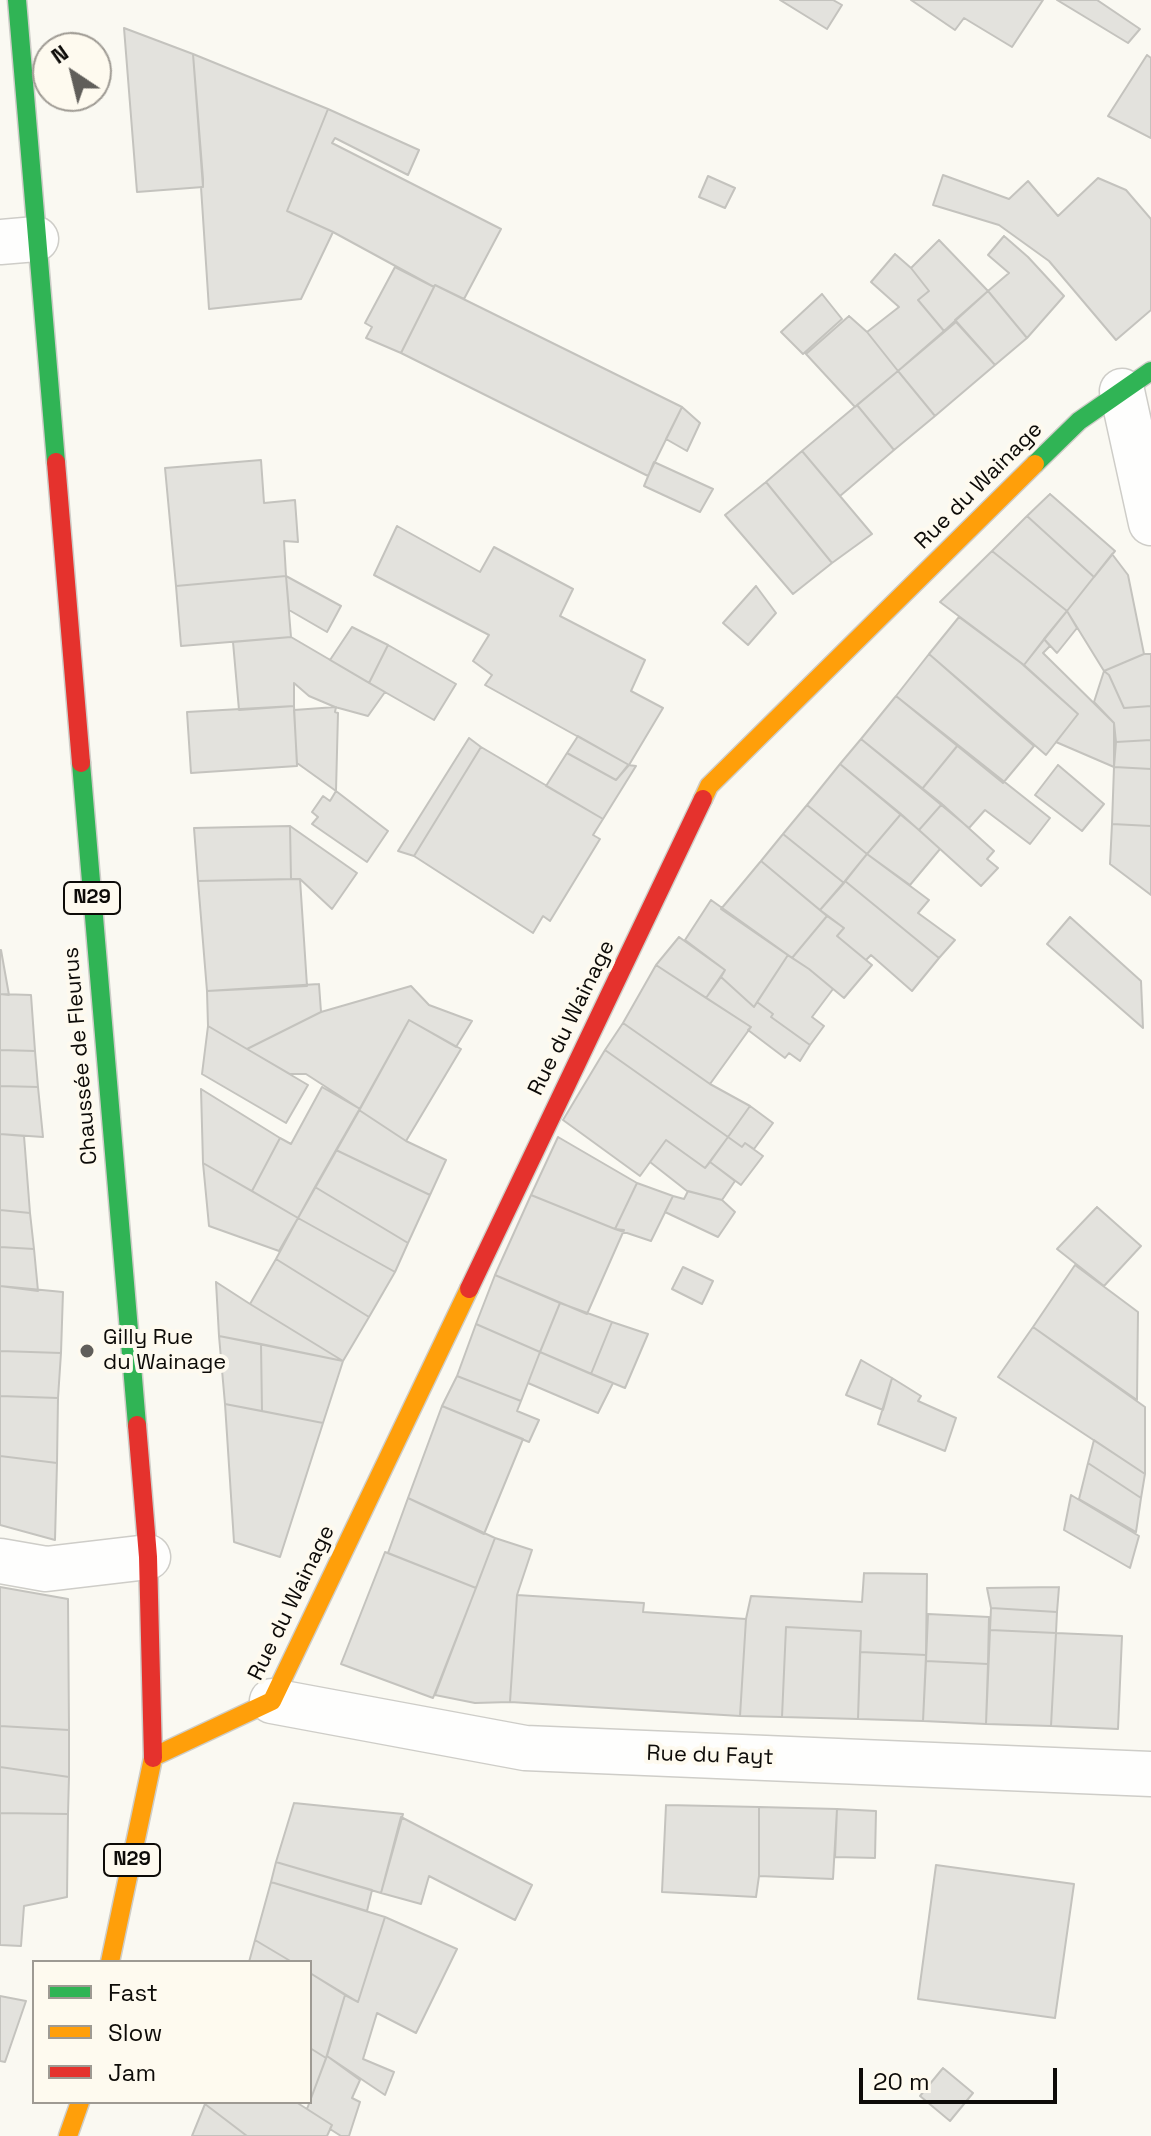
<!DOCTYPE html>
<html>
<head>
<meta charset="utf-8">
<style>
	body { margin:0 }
	#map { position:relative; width:1151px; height:2136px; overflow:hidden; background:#faf9f2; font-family:"Space Grotesk",sans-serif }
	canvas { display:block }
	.legend { position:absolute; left:32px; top:1960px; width:280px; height:144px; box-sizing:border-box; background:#fefaef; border:2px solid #9e9a93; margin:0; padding:10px 14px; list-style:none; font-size:24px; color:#0d0b08 }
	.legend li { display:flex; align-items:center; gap:16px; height:40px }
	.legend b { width:40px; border:2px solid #9e9a93 }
	.north { position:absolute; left:32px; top:32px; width:80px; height:80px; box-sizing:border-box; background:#fefaef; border:2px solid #9e9a93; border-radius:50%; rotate:325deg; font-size:22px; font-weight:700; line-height:32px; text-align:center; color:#0d0b08 }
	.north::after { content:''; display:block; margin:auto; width:28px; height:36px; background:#605e5a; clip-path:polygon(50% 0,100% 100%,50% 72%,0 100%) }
	.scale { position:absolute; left:859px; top:2068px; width:198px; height:36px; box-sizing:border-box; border:4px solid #0d0b08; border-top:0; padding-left:10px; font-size:24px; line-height:28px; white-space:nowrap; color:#0d0b08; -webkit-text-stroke:6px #fefaef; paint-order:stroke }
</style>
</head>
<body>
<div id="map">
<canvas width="1151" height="2136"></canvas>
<ul class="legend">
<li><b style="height:10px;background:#30b455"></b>Fast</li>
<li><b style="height:10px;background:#ff9f0a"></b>Slow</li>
<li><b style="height:10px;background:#e5322d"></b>Jam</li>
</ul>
<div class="north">N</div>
<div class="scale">20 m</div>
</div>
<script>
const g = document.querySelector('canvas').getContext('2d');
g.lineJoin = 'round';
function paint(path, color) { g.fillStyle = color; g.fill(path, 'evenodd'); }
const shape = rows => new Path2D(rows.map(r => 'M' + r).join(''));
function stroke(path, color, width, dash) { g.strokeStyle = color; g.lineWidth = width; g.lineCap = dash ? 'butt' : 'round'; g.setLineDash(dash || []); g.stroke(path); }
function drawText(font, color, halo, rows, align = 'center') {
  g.font = font + ' "Space Grotesk",sans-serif'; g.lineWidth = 8; g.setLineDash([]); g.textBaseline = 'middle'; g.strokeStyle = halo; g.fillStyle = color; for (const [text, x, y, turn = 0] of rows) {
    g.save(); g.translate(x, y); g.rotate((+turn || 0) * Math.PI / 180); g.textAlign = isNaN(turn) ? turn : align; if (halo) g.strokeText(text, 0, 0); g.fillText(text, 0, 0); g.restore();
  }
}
const building = shape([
	[780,0,833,0,842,5,827,29,780,0],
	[911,0,1043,0,1012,47,964,18,955,30,911,0],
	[1057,0,1097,0,1140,29,1128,43,1057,0],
	[124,28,193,54,203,187,137,192,124,28],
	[193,54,328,109,287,211,333,232,301,299,209,309,201,187,203,187,203,179,193,54],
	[1147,55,1151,58,1151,138,1108,116,1147,55],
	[328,109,419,150,408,175,335,138,332,143,501,229,464,299,435,285,434,287,333,232,287,211,328,109],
	[943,175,1009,199,1028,181,1058,216,1098,178,1126,190,1151,219,1151,310,1116,340,1049,261,999,225,933,205,943,175],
	[708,176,735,188,725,208,699,197,708,176],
	[1004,236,1028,257,1064,296,1027,338,988,291,1009,273,988,255,1004,236],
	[939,240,988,291,944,331,918,300,929,291,911,268,939,240],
	[895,254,911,268,929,291,918,300,944,331,898,371,867,332,899,307,871,282,895,254],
	[395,267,434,287,401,353,366,338,372,327,365,323,395,267],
	[435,285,682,407,648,476,401,353,435,285],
	[988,291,1027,338,995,365,955,320,988,291],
	[822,294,842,319,803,354,781,332,822,294],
	[849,316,867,332,898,371,855,407,806,354,849,316],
	[956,322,995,365,935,416,898,371,956,322],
	[898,371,935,416,894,450,857,405,898,371],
	[857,405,894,450,840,496,802,451,857,405],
	[682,407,700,423,687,451,666,439,682,407],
	[802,451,872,534,832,563,766,482,802,451],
	[261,460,264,503,295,500,298,542,284,541,286,576,176,586,165,468,261,460],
	[654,462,713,489,700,512,644,486,654,462],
	[766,482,832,563,793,594,725,515,766,482],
	[1050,494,1115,551,1094,577,1027,516,1050,494],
	[1027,516,1094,577,1067,611,992,551,1027,516],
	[397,526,480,572,494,547,573,589,560,616,645,660,631,691,663,708,629,765,485,685,492,675,473,661,489,635,374,575,397,526],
	[992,551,1067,611,1024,665,940,602,992,551],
	[1112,554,1128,575,1144,654,1104,671,1067,611,1112,554],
	[286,576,291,637,181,646,176,586,286,576],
	[286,576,341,606,327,632,289,610,286,576],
	[756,586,776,613,748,645,723,623,756,586],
	[1067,611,1077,628,1057,653,1044,639,1067,611],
	[959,617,1021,663,1078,714,1046,755,929,654,959,617],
	[352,627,388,645,369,683,330,660,352,627],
	[291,637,385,692,368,716,335,707,309,696,294,683,294,706,239,710,233,642,291,637],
	[1044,639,1050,646,1043,653,1114,723,1114,767,1056,742,1078,714,1024,665,1044,639],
	[388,645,456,684,434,720,369,683,388,645],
	[929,654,1034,746,1003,783,896,696,929,654],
	[1144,654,1151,654,1151,706,1124,708,1109,675,1104,671,1144,654],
	[1104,671,1109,675,1124,708,1151,706,1151,740,1116,742,1114,723,1094,702,1104,671],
	[896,696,958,745,922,789,861,739,896,696],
	[294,706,297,766,191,773,187,712,294,706],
	[336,707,335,712,338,713,336,791,297,763,294,710,336,707],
	[578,736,629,765,616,780,567,753,578,736],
	[469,738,481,747,414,856,398,851,469,738],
	[861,739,942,804,919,830,840,764,861,739],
	[1151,740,1151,769,1114,767,1116,742,1151,740],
	[958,745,1050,818,1030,844,985,810,969,828,922,789,958,745],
	[481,747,603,819,593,835,600,839,550,921,543,916,533,933,414,856,481,747],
	[567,753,616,780,628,765,636,766,603,819,546,786,567,753],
	[840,764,901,814,867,854,807,805,840,764],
	[1058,765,1104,804,1082,831,1035,795,1058,765],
	[1114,767,1151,769,1151,826,1112,824,1114,767],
	[336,791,388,831,367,862,312,824,318,817,312,812,323,796,330,801,336,791],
	[942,804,994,851,987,859,998,868,981,886,919,830,942,804],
	[807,805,867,854,844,883,783,834,807,805],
	[901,814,940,849,910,885,867,854,901,814],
	[1112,824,1151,826,1151,895,1110,864,1112,824],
	[290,826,291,879,198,881,194,828,290,826],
	[290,826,357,873,332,909,300,879,291,879,290,826],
	[783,834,844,883,820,910,761,861,783,834],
	[867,854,929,900,918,913,955,940,939,958,845,881,867,854],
	[761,861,827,916,792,958,721,909,761,861],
	[300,879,307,986,207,991,198,881,300,879],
	[845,881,939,958,912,991,871,955,866,960,837,936,844,928,820,910,845,881],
	[711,900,788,955,754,1007,721,977,725,970,685,940,711,900],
	[827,916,844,928,837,936,872,965,844,998,809,969,792,958,827,916],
	[1070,917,1141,981,1143,1028,1047,944,1070,917],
	[679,937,725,970,706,998,656,965,679,937],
	[0,950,1,950,9,995,0,994,0,950],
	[788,955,809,969,833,989,812,1017,824,1026,810,1045,771,1017,773,1014,757,1002,788,955],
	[656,965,751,1027,710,1084,623,1023,656,965],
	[721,977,754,1007,757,1002,773,1014,771,1017,810,1045,800,1061,789,1053,785,1058,748,1030,751,1027,706,998,721,977],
	[319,984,321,1012,247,1049,208,1026,207,991,319,984],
	[411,986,429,1005,472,1021,456,1047,409,1020,360,1109,306,1074,290,1074,247,1049,321,1012,411,986],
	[0,994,31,995,35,1051,0,1050,0,994],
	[409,1020,461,1049,406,1141,359,1110,409,1020],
	[623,1023,710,1084,750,1106,728,1137,605,1050,623,1023],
	[208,1026,308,1085,286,1123,202,1074,208,1026],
	[0,1050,35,1051,38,1087,0,1086,0,1050],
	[605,1050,728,1137,705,1168,666,1140,640,1176,563,1120,605,1050],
	[0,1086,38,1087,43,1137,0,1134,0,1086],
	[322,1087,360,1109,298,1218,252,1191,280,1138,291,1144,322,1087],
	[201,1089,280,1138,252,1191,203,1163,201,1089],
	[750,1106,773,1123,754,1149,745,1143,742,1147,728,1137,750,1106],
	[359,1110,406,1141,446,1160,430,1195,336,1150,359,1110],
	[0,1134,24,1136,30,1213,0,1210,0,1134],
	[558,1137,637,1183,615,1229,531,1195,558,1137],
	[728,1137,742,1147,745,1143,763,1156,741,1185,710,1162,728,1137],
	[666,1140,705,1168,710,1162,735,1181,722,1200,687,1191,650,1162,666,1140],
	[336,1150,430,1195,408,1243,315,1187,336,1150],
	[203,1163,298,1218,279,1251,209,1226,203,1163],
	[637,1183,673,1196,651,1241,615,1229,637,1183],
	[315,1187,408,1243,395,1272,298,1218,315,1187],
	[688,1191,722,1200,735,1212,718,1237,665,1212,673,1196,684,1199,688,1191],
	[531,1195,615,1229,624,1230,587,1314,495,1275,531,1195],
	[1097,1207,1141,1246,1104,1286,1057,1249,1097,1207],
	[0,1210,30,1213,34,1249,0,1247,0,1210],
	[298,1218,395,1272,369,1317,276,1259,298,1218],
	[0,1247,34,1249,38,1291,0,1286,0,1247],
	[276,1259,369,1317,343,1361,250,1304,276,1259],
	[1075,1265,1138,1312,1137,1400,1033,1327,1075,1265],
	[683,1267,713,1281,702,1304,672,1289,683,1267],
	[495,1275,560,1303,540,1352,476,1324,495,1275],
	[216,1282,250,1304,343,1361,219,1336,216,1282],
	[0,1286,63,1292,61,1353,0,1351,0,1286],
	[560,1303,612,1322,591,1374,540,1352,560,1303],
	[612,1322,648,1334,625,1388,591,1374,612,1322],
	[476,1324,540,1352,521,1401,457,1376,476,1324],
	[1033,1327,1145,1407,1145,1474,998,1377,1033,1327],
	[219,1336,261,1344,262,1411,225,1404,219,1336],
	[261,1344,343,1361,323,1423,262,1411,261,1344],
	[0,1351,61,1353,58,1398,0,1396,0,1351],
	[540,1352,613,1383,598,1413,528,1383,540,1352],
	[861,1360,892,1378,883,1410,846,1395,861,1360],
	[457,1376,521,1401,517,1411,539,1420,529,1442,442,1406,457,1376],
	[892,1378,921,1396,918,1401,956,1418,945,1451,878,1424,892,1378],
	[0,1396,58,1398,57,1463,0,1456,0,1396],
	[225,1404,323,1423,280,1557,234,1542,225,1404],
	[442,1406,523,1439,484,1534,408,1498,442,1406],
	[1094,1440,1145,1474,1141,1498,1088,1463,1094,1440],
	[0,1456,57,1463,55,1540,0,1525,0,1456],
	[1088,1463,1141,1498,1136,1532,1079,1499,1088,1463],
	[1071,1495,1139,1536,1130,1568,1064,1530,1071,1495],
	[408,1498,495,1538,476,1588,388,1553,408,1498],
	[495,1538,532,1550,517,1595,510,1702,475,1703,435,1695,495,1538],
	[385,1552,476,1588,433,1698,341,1664,385,1552],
	[864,1573,927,1574,926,1655,860,1652,861,1631,786,1627,782,1717,740,1716,746,1619,751,1596,862,1602,864,1573],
	[0,1587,68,1599,69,1730,0,1726,0,1587],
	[1059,1587,1057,1612,991,1608,987,1588,1059,1587],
	[517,1595,644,1603,643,1612,746,1619,740,1716,510,1702,517,1595],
	[991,1608,1057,1612,1056,1633,990,1630,991,1608],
	[928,1614,989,1617,988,1664,926,1661,928,1614],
	[786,1627,861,1631,858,1719,782,1717,786,1627],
	[990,1630,1056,1633,1051,1726,986,1724,990,1630],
	[1056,1633,1122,1636,1118,1729,1051,1726,1056,1633],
	[860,1652,926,1655,923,1721,858,1719,860,1652],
	[926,1661,988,1664,986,1724,923,1721,926,1661],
	[0,1726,69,1730,69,1777,0,1767,0,1726],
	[0,1767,69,1777,68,1814,0,1813,0,1767],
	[294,1803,403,1814,381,1893,276,1862,294,1803],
	[666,1805,759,1807,759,1876,756,1897,662,1892,666,1805],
	[759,1807,837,1809,833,1879,759,1876,759,1807],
	[837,1809,876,1811,875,1858,835,1857,837,1809],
	[0,1813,68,1814,67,1897,24,1906,21,1946,0,1945,0,1813],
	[401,1817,532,1885,515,1920,429,1876,421,1904,381,1893,401,1817],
	[276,1862,372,1890,367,1911,271,1882,276,1862],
	[936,1865,1074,1884,1055,2018,918,1999,936,1865],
	[271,1882,385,1917,358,2002,310,1973,310,1962,292,1962,255,1940,271,1882],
	[385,1917,457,1949,416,2033,377,2013,363,2059,394,2072,385,2095,327,2056,345,1995,358,2002,385,1917],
	[255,1940,292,1962,249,1962,255,1940],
	[310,1973,345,1995,326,2058,310,2048,310,1973],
	[0,1996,26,2001,5,2062,0,2061,0,1996],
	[310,2048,326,2058,310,2101,310,2048],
	[327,2056,360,2080,352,2098,360,2102,349,2136,341,2136,330,2129,332,2125,307,2109,327,2056],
	[943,2068,973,2093,950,2121,920,2096,943,2068],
	[205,2102,296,2102,332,2125,327,2136,247,2136,205,2104,205,2102],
	[205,2104,247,2136,192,2136,205,2104]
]);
const street = shape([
	[0,242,36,239],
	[1122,391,1151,523],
	[0,1561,46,1569,148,1557],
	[272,1701,525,1748,1151,1774]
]);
const fast = shape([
	[17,0,56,462],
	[1035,464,1079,421,1151,371],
	[81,763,137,1425]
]);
const slow = shape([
	[703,799,709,786,1035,464],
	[153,1757,272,1701,469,1289],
	[110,1962,153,1758],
	[68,2136,80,2102]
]);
const jam = shape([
	[56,462,81,763],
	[469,1289,703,799],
	[137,1425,148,1557,153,1758]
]);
const markers = [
	[87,1351,8,"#605e5a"]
];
const shields = [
	[92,898,56],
	[132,1860,56]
];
const shieldNames = [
	["N29",92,898],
	["N29",132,1860]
];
const streetNames = [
	["Rue du Wainage",979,486,-45],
	["Rue du Wainage",572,1018,-64],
	["Chaussée de Fleurus",81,1056,-95],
	["Rue du Wainage",292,1603,-64],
	["Rue du Fayt",710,1756,2]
];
const poiNames = [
	["Gilly Rue",103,1338],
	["du Wainage",103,1363]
];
paint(building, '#e3e2dd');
stroke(building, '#c4c3be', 2);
stroke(street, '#cecdc8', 47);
stroke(fast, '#cecdc8', 21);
stroke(slow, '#cecdc8', 21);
stroke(jam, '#cecdc8', 21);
stroke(street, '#fefefd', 44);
stroke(fast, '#30b455', 18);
stroke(slow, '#ff9f0a', 18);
stroke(jam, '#e5322d', 18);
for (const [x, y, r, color] of markers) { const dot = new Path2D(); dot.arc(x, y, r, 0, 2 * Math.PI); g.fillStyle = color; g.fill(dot); stroke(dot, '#fefaef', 3); }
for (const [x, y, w] of shields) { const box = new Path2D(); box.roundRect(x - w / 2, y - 16, w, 32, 6); g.fillStyle = '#fefaef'; g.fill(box); stroke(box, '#0d0b08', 2); }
drawText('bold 20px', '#0d0b08', null, shieldNames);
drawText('22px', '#0d0b08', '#fefaef', streetNames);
drawText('22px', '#0d0b08', '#fefaef', poiNames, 'left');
</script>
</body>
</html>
